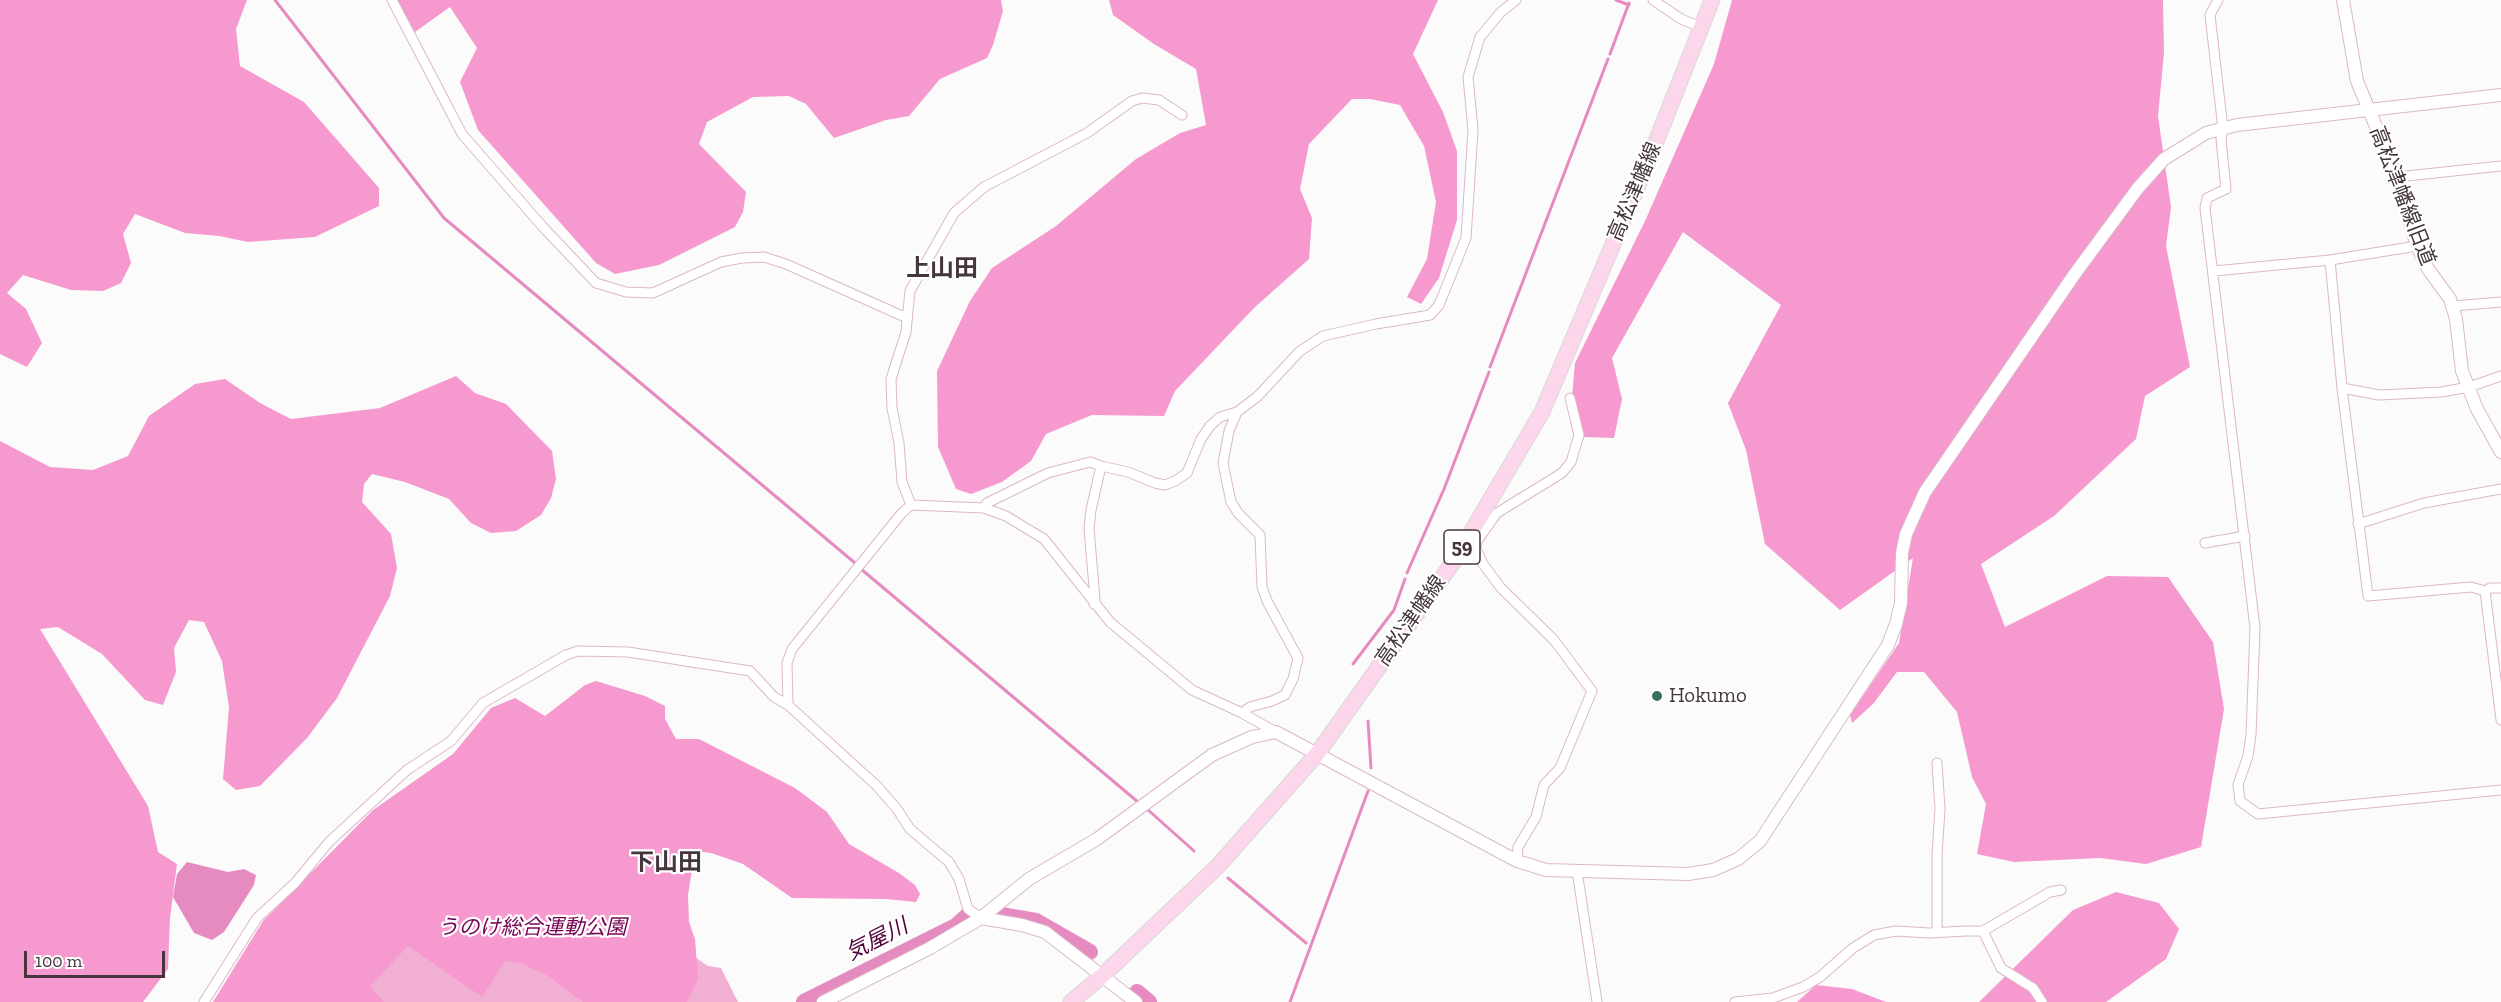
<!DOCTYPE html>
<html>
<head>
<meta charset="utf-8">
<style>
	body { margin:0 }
	#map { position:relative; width:2501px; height:1002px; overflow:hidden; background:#fbfbfb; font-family:"Zilla Slab",serif }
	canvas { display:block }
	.scale { position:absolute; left:24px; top:951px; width:141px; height:27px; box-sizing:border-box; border:3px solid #45363e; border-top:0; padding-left:8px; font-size:18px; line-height:21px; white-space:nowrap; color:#45363e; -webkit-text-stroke:4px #fff; paint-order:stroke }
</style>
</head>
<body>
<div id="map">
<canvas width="2501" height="1002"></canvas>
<div class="scale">100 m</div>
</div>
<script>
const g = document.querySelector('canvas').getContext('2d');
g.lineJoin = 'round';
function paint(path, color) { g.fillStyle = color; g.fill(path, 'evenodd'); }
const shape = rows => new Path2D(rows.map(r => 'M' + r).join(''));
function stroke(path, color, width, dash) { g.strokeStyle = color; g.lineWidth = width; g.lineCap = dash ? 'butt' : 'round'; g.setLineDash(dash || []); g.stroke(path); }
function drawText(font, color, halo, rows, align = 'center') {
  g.font = font + ' "Zilla Slab","Noto Sans JP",serif'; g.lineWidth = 4.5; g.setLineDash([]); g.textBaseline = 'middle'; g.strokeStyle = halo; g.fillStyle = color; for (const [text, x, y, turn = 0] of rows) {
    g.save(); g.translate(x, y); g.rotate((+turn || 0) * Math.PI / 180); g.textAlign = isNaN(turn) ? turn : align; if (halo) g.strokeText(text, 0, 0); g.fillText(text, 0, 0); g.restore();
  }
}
const green = shape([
	[261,931,688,952,708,966,721,968,738,1002,218,1002]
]);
const forest = shape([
	[0,0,247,0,236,29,240,66,304,102,379,188,379,206,315,237,248,242,219,236,185,233,135,214,123,234,131,263,121,283,103,291,71,290,23,275,7,293,26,309,42,343,27,367,0,354],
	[397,0,1001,0,1003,11,993,45,987,58,940,79,909,116,886,120,834,138,806,104,789,96,753,97,707,122,699,144,746,192,743,212,735,227,659,265,615,274,596,263,478,130,460,82,477,48,450,7,415,32],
	[1109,0,1438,0,1413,54,1443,112,1457,151,1457,220,1439,278,1421,304,1407,297,1427,259,1436,202,1424,146,1400,105,1370,99,1352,99,1309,144,1300,189,1312,218,1309,259,1254,308,1175,391,1164,416,1092,415,1046,434,1031,461,1002,482,971,494,956,489,938,447,937,371,970,301,992,268,1056,226,1136,159,1180,133,1206,125,1196,69,1154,44,1113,15],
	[1732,0,2163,0,2164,53,2158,116,2171,207,2166,246,2190,367,2145,396,2136,439,2054,516,1981,564,2005,627,2107,576,2168,577,2213,642,2224,709,2201,847,2146,864,2100,858,2014,862,1977,854,1986,804,1972,777,1957,712,1924,672,1897,672,1873,704,1852,723,1850,715,1899,643,1913,558,1840,610,1765,544,1746,450,1728,403,1781,305,1683,232,1612,358,1622,399,1614,438,1583,437,1572,396,1575,363,1645,221,1714,64],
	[456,376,475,393,506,404,552,451,556,479,551,498,541,515,516,531,491,533,471,523,449,499,405,482,372,474,364,484,362,502,391,534,397,568,390,596,337,698,307,738,260,786,236,790,223,779,229,707,222,661,204,622,189,620,174,648,176,672,163,705,145,700,102,654,58,627,40,629,148,806,158,852,177,864,170,918,168,969,143,1002,0,1002,0,441,50,467,93,470,128,456,149,416,195,384,225,379,260,403,291,419,380,408],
	[596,681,645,696,665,706,665,719,676,739,699,739,795,788,827,812,849,844,899,873,915,885,920,894,916,902,885,899,792,898,743,864,711,853,695,851,688,895,689,922,695,939,698,979,687,1002,583,1002,548,976,521,963,505,961,482,997,408,946,370,986,384,1002,213,1002,263,921,373,810,453,754,491,708,515,698,545,716,585,685],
	[2116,892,2159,903,2179,929,2166,959,2106,1002,1979,1002,2073,910],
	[1816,985,1852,989,1886,1002,1797,1002]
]);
const water = shape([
	[187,862,228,872,244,869,256,875,254,885,224,932,212,940,194,933,173,897,177,874]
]);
const stream = shape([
	[275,0,444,218,855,563],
	[1616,0,1629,5],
	[1610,54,1629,3],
	[1490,367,1608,59],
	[861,569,1138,802],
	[1407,573,1444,489,1489,372],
	[1353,664,1394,610,1405,579],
	[1368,721,1371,768],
	[1147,809,1194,851],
	[1228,878,1306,943],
	[1290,1002,1368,791]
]);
const river = shape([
	[1001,915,1036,921,1090,952],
	[1137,992,1149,1002],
	[804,1002,956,926,968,915]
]);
const minor = shape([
	[392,0,462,134,542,226,596,283,626,292,653,293,721,262,742,258,764,257,786,264,907,318],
	[1653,0,1681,19,1701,27],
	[2218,0,2210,15,2223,129,2221,139,2226,189,2207,198,2205,208,2255,628,2251,735,2248,756,2238,785,2240,801,2258,814,2501,790],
	[2397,177,2501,166],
	[2330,260,2342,388,2368,596,2471,587,2485,591,2501,720],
	[2214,271,2330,260,2417,246],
	[2453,306,2501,302],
	[2342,388,2379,395,2441,392,2469,387,2501,376],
	[1101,466,1128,472,1155,483,1165,485,1175,481,1187,473,1201,439,1210,426,1220,417,1237,412],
	[911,505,902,482,899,443,892,408,891,379,906,332,910,291,954,213,984,187,1087,133,1132,101,1142,98,1159,100,1182,115],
	[984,508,987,503,1048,473,1090,462,1101,466,1091,510,1089,529,1095,599,1094,604],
	[2358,524,2424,503,2501,489],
	[2205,543,2245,536],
	[2485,591,2490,588,2501,588],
	[788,705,787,663,792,649,901,514,911,505,984,508,1006,516,1044,539,1110,622,1192,690,1242,713,1276,732],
	[1242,713,1250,707,1272,701,1285,695,1293,679,1298,658,1267,601,1262,587,1260,535,1238,513,1231,502,1223,463,1229,431,1237,412,1257,397,1300,351,1323,336,1376,324,1430,315,1439,305,1466,238,1473,130,1468,77,1480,37,1501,12,1516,0],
	[1937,763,1940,809,1937,855,1937,932],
	[1517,861,1518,847,1536,817,1544,785,1560,768,1592,691,1554,640,1501,588,1483,564,1476,549,1477,541,1497,513,1562,473,1571,462,1579,435,1570,398],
	[1577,871,1597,1002],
	[1983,931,2050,892,2061,890],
	[204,1002,257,918,295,883,329,842,407,770,451,741,483,703,566,655,578,651,628,652,750,671,774,697,788,705,877,786,897,809,910,829,949,862,959,879,968,909,981,918],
	[1735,1002,1773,998,1803,987,1820,977,1853,948,1874,935,1896,931,1929,933,1966,931,1983,931,2001,968,2033,988,2042,1002]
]);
const tertiary = shape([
	[2343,0,2357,81,2397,177,2417,246,2428,269,2450,299,2456,319,2462,371,2477,409,2501,452],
	[981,918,1022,925,1045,932,1136,1002],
	[823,1002,930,948,981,918,1029,879,1097,839,1212,755,1252,737,1276,732,1517,861,1546,870,1688,874,1713,870,1738,859,1760,841,1888,645,1896,624,1901,603,1902,553,1906,534,1925,492,2074,275,2138,188,2164,159,2206,133,2237,125,2501,95]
]);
const primary = shape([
	[1071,1002,1103,975,1218,866,1317,754,1456,558,1542,412,1652,152,1712,0]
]);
const markers = [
	[1657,696,6,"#38715a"]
];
const shields = [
	[1462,547,36]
];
const shieldNames = [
	["59",1462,547]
];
const streetNames = [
	["高松津幡線",1635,192,-67],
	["高松津幡線旧道",2402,196,69],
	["高松津幡線",1411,621,-55]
];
const poiNames = [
	["Hokumo",1669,696]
];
const parkNames = [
	["うのけ総合運動公園",532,928]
];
const waterNames = [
	["気屋川",877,940,-27]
];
const quarterNames = [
	["上山田",942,269],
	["下山田",666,863]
];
paint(green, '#f2afd4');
paint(forest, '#f599ce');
paint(water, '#e68bc0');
stroke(stream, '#e68bc0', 3);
stroke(river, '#e68bc0', 16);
stroke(minor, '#dcb7ca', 11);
stroke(tertiary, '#dcb7ca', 14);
stroke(primary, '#dad7d8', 17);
stroke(minor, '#fff', 9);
stroke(tertiary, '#fff', 12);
stroke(primary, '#fcd7eb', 15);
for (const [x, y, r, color] of markers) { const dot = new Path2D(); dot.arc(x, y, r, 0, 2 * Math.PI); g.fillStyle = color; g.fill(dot); stroke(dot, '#fff', 2); }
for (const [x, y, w] of shields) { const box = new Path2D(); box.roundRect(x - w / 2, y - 17, w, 34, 4.5); g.fillStyle = '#fff'; g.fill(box); stroke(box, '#45363e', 1.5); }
drawText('bold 20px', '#45363e', null, shieldNames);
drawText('21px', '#45363e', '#fff', streetNames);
drawText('21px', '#45363e', '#fff', poiNames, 'left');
drawText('italic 21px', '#740254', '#fff', parkNames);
drawText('italic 22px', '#53003a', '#fff', waterNames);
drawText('bold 24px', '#45363e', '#fff', quarterNames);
</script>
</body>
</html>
